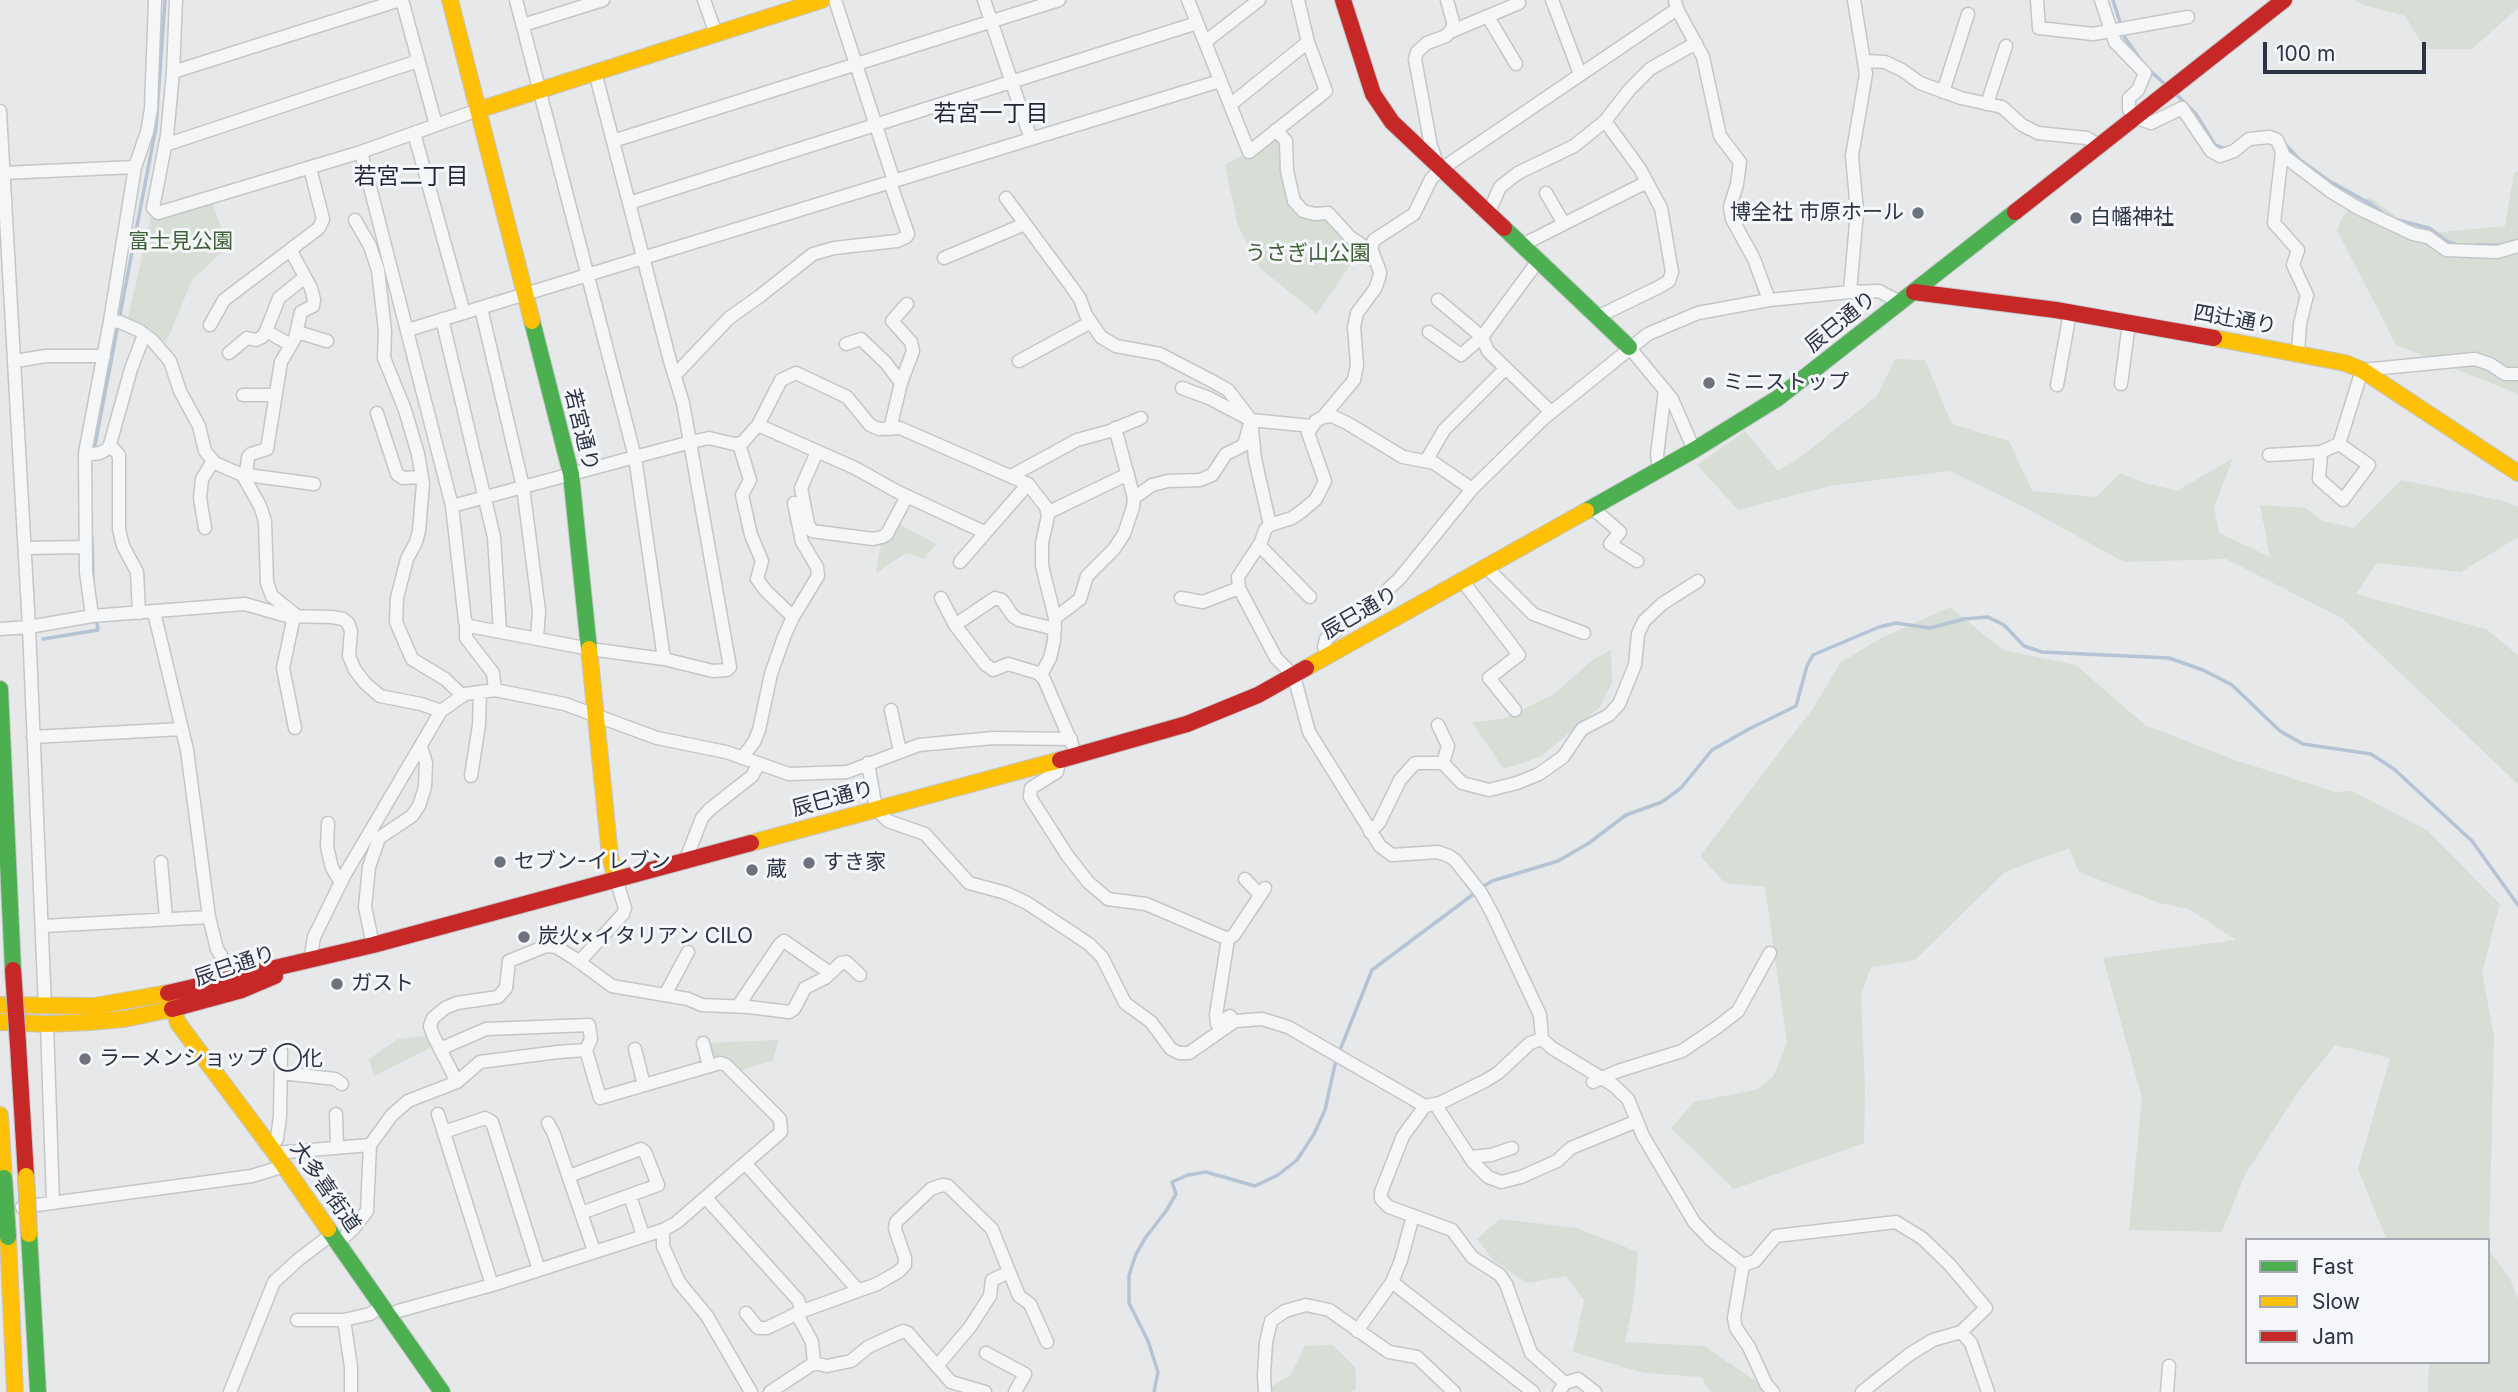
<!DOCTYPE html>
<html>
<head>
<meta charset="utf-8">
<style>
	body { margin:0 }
	#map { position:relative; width:2518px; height:1392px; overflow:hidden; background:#e6e8ea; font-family:Inter,sans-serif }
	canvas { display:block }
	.legend { position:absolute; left:2245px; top:1238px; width:245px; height:126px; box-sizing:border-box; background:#f4f6f9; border:2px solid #a4a8b1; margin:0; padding:9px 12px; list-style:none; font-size:21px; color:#2b3445 }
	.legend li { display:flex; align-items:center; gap:14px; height:35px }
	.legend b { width:35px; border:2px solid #a4a8b1 }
	.scale { position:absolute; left:2263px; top:42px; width:163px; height:32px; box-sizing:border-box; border:4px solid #2b3445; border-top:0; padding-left:9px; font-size:21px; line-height:24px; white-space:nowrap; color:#2b3445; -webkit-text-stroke:5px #f4f6f9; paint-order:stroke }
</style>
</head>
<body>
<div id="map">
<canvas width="2518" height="1392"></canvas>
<ul class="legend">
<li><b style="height:9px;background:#4caf50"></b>Fast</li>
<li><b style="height:9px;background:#ffc107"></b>Slow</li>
<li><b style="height:9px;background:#c62828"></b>Jam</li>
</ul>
<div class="scale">100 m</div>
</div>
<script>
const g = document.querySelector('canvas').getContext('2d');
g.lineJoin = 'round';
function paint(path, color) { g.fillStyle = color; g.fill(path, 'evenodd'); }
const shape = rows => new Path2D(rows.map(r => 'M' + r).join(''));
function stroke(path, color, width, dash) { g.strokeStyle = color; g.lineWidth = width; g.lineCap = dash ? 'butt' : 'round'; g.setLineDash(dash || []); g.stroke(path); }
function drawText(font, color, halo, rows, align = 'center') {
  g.font = font + ' Inter,"Noto Sans JP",sans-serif'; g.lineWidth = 6; g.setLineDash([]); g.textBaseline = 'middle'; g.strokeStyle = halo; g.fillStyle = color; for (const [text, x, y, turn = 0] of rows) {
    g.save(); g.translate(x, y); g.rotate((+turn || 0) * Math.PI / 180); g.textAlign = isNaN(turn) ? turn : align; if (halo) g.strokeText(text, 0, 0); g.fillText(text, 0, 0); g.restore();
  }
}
const green = shape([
	[2355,0,2518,0,2518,8,2472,49,2425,49,2405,16,2363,5],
	[1276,130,1286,141,1294,201,1303,211,1328,213,1363,246,1317,314,1261,269,1238,226,1225,165,1249,152],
	[2518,171,2518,394,2396,345,2337,230,2344,214,2369,197,2420,234,2505,226,2514,173],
	[210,197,228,246,192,280,166,343,149,327,128,318,153,208],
	[1895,359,1925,360,1952,424,2009,441,2032,491,2097,497,2120,473,2145,483,2177,491,2233,458,2214,507,2219,533,2270,557,2260,505,2306,508,2323,521,2354,528,2401,480,2504,501,2518,507,2518,537,2461,572,2377,563,2356,594,2486,629,2518,655,2518,784,2342,618,2226,559,2124,562,2024,507,1950,471,1829,486,1738,510,1697,465,1745,431,1778,471,1803,455,1877,396],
	[894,521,936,544,924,559,906,553,876,573,882,537],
	[1950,607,2003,650,2076,665,2145,725,2235,760,2335,792,2352,791,2427,830,2500,904,2482,973,2494,1036,2489,1250,2511,1281,2518,1299,2518,1392,2428,1392,2429,1362,2488,1362,2488,1240,2387,1240,2358,1169,2390,1058,2335,1045,2297,1093,2245,1175,2222,1232,2129,1230,2142,1098,2103,958,2236,940,2189,909,2159,903,2079,872,2069,848,2005,872,1915,960,1871,967,1861,995,1865,1087,1864,1143,1734,1189,1671,1128,1694,1102,1755,1090,1773,1077,1787,1043,1765,887,1725,883,1700,856,1814,707,1840,663,1881,638],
	[1611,650,1612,683,1600,707,1540,757,1504,769,1472,722,1503,719,1554,694,1591,661],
	[433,1035,437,1044,374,1076,369,1059,398,1039],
	[779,1040,773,1060,734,1073,709,1066,703,1043],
	[1500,1219,1577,1228,1638,1252,1634,1299,1625,1342,1704,1346,1772,1392,1711,1392,1701,1377,1644,1373,1573,1352,1584,1300,1566,1276,1527,1283,1493,1260,1477,1239],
	[1333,1345,1355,1367,1356,1389,1351,1392,1261,1392,1290,1376,1305,1346]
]);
const stream = shape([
	[2113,0,2125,38,2143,63],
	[2148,69,2166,85],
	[2174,92,2196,114,2215,145,2226,149],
	[2283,142,2300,160,2329,181,2369,203,2384,214],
	[2397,220,2429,228,2448,242,2457,245],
	[2478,245,2502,245],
	[94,450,156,127,165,0],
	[92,538,93,583],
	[43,639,98,630,96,618],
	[1481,888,1492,881,1558,861,1589,843,1626,815,1662,802,1681,788,1712,750,1749,729,1796,706,1807,666,1813,655,1879,627,1896,623,1930,628,1964,619,1988,617,2004,625,2024,646,2042,652,2169,658,2203,670,2232,685,2280,731,2303,744,2371,754,2394,769,2472,841,2518,905],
	[1154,1392,1158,1372,1148,1341,1129,1303,1129,1275,1136,1254,1146,1237,1166,1211,1176,1194,1172,1182,1188,1175,1206,1172,1255,1186,1278,1175,1297,1160,1314,1134,1325,1110,1336,1060,1372,970,1475,893]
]);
const street = shape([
	[176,0,173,72,167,136,153,208,158,213,361,152,478,110],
	[402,0,436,125],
	[516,0,635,457,664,659],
	[704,0,716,34],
	[835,0,894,181],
	[984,0,1031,139],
	[1188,0,1249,152,1326,91,1308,42,1298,0],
	[1552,0,1580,74],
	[1675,0,1677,9,1703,57,1720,136,1740,162,1737,184,1730,207,1732,219,1754,259,1769,300],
	[2037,0,2039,28,2093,34,2188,17],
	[2101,0,2115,42,2145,73,2138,90,2129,98,2129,109,2134,117,2151,123,2182,108,2211,151,2220,156,2234,151,2249,139,2270,137,2277,140,2284,156,2330,191,2358,208,2413,234,2428,237,2446,250,2497,252,2518,246],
	[1488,17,1516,64],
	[523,25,603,0],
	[1450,32,1519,3,1517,0],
	[1205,42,1259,0],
	[1865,61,1885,62,1902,70,1920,83,1961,98,2002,107,2022,125,2038,133,2087,138,2098,145],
	[173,72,400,0],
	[1943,92,1968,14],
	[1987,104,2006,46],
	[1230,105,1308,42],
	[0,111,29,627,45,1007],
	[1276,130,1286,141,1287,171,1294,201,1303,211,1315,214,1328,213,1350,237,1363,246,1371,248],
	[414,133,464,313],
	[613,141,1059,0],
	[165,145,418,61],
	[361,152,452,506,465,621,469,626,590,649,664,659,713,671,727,670,730,667,683,403,670,361,595,72],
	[2282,152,2274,223,2298,250,2293,265,2307,295,2300,324,2298,353],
	[1437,163,1431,146,1415,59,1417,52,1427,43,1446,36,1453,28,1453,22,1447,0],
	[3,173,135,167],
	[1546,193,1563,222],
	[1006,198,1071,286,1080,299,1086,315,1101,337,1116,346,1160,354,1210,380,1228,390,1251,420,1244,445,1226,454,1212,475,1200,480,1168,481,1152,485,1134,498],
	[629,203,1197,23],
	[1488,214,1500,187,1518,173,1574,146,1605,121,1630,89,1650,69,1696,43],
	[355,220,370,246,378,270,385,331,384,358,405,410,418,454,423,484,419,531,416,542,407,559,397,598,396,622,412,659,445,679,463,696],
	[1522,245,1647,182],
	[944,258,1025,224],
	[1538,261,1482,337,1488,351,1551,412],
	[1850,292,1857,211,1852,156,1866,74,1854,0],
	[481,308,523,487,539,611,537,638],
	[1597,317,1659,287,1669,281,1672,272,1661,208,1640,169,1605,121],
	[442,319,494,537,500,631],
	[110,321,120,322,140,331,152,340,170,361,180,391,199,426,205,451,215,463,240,474,314,484],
	[210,325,224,300,319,228,323,219,310,168],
	[408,330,1220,81],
	[266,331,291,345],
	[297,332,327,341],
	[1429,332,1461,355,1482,337,1438,300],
	[846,344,861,339,886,363,901,383],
	[1629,347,1672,399,1694,450],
	[229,353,247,338,256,340,262,337,266,331,279,298,305,277],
	[15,361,46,356,104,356],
	[1019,361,1091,322],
	[675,375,729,318,760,296,813,254,834,248,897,241,906,237,908,234,890,182],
	[2121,384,2129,323],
	[2057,385,2070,313],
	[1182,388,1209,398,1251,420,1312,426],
	[243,395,274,395],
	[377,413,397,474,403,478,422,477],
	[1323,417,1354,380,1357,365,1354,327,1357,313,1375,289,1379,278,1380,272,1371,248,1374,240,1414,214,1431,179,1440,170,1677,9],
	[758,425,855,468,898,492,984,532],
	[890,429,901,383,913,351,911,342,892,321,907,304],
	[1252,429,1255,459,1270,525],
	[739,444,750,480,742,495,751,535,762,561,757,579,766,591,793,617],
	[110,445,119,455,119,529,123,546,137,572,139,613],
	[817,452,801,488,808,524,812,531,873,539,882,537,887,534,907,496],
	[2321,452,2319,479,2343,500,2369,465,2339,444],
	[85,455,100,453,109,448,131,369,144,335],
	[2269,455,2321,452,2339,444,2362,370,2475,359,2490,364,2505,374,2518,374],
	[1426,461,1444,430,1506,368],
	[1659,469,1657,455,1665,390],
	[242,474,260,506,265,521,267,583,272,596,297,616],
	[246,475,248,457,251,454,267,449,281,362,295,338,301,312,313,306,314,300,311,288,291,251],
	[1011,476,1077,440,1110,431,1141,418],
	[1472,489,1434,463,1403,457,1347,423,1332,416,1323,417,1316,421,1308,433,1325,481,1316,499,1302,511,1292,518,1270,525,1265,530,1261,542,1238,577,1239,588,1276,658,1294,676,1309,732,1380,846,1392,855,1438,852,1449,856,1455,860,1481,893,1493,915,1540,1015,1542,1039,1552,1048,1613,1085,1628,1099,1643,1136,1694,1222,1711,1240,1743,1265],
	[452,506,691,442,709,438,734,444,742,443,758,425,781,380,796,373,847,397,870,425,879,429,900,428,1028,484,1046,507,1048,516,1042,543,1042,566,1055,618,1054,641,1050,658,1041,675],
	[1591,507,1620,532,1610,544,1637,561],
	[1047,513,1128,474],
	[205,528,200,498,202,479,213,461],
	[1259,545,1310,597],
	[25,548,85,547],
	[960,562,1028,484],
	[1485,566,1533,614,1584,633],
	[1461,579,1519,655,1489,678,1515,710],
	[941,598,955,625,985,664,993,670,1008,664,1038,673,1044,679,1072,744],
	[1181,598,1203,602,1239,588],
	[154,612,187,750,209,917,217,949,234,976],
	[92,616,86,572,85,453,110,321,135,167,147,132,151,109,155,0],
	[294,616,283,668,295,728],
	[1055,618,1080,599,1087,576,1114,549,1124,534,1133,507,1134,498,1115,428],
	[466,622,466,638,493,673,495,690],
	[955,625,995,598,1002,600,1013,616,1019,620,1055,629],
	[0,629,29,627,92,616,245,604,287,616,332,617,343,619,348,623,351,631,349,656,355,670,365,683,380,696,421,704,441,711],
	[1330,654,1324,647,1326,639,1382,595,1400,578,1472,489,1543,419,1648,334,1698,313,1769,300,1850,292,1879,291,1900,302],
	[891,710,900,751],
	[1438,725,1448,746,1443,763,1462,783,1489,790,1517,783,1539,774,1563,757,1582,729,1609,715,1619,704,1635,665,1638,634,1644,621,1662,604,1698,581],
	[33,737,182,729],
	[742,758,754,742,759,730,771,674,784,637,793,617,818,576,817,567,802,542,794,503],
	[1059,759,1057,772,1031,788,1030,797,1067,855,1088,882,1108,899,1146,904,1228,939,1234,935,1265,888],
	[868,763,876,809,888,821,925,834,969,883,1006,893,1027,903,1089,944,1102,957,1125,1003,1151,1022,1171,1049,1179,1053,1189,1053,1235,1021,1262,1019,1288,1027,1425,1106,1440,1103,1485,1081,1498,1073,1530,1043,1542,1039],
	[471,776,479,725,480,692],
	[328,823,327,847,332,868,341,883],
	[1370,832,1379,823,1400,780,1415,763,1443,763],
	[686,859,702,818,709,810,752,776,759,764],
	[161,862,166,918],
	[1245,879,1260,895],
	[44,926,209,917],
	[1228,939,1216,1015,1217,1024,1230,1016],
	[373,945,365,907,369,867,379,838,412,816,419,806,425,787,426,763,421,747],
	[310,961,314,937,344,876,441,711,465,694,495,690,565,704,657,738,726,752,789,774,847,772,919,745,993,738,1071,739],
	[579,962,623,914,625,908,616,879],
	[665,995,688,952],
	[738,1006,780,944,784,941,830,973],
	[47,1024,53,1203],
	[703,1043,709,1066],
	[440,1049,486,1029,589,1025,591,1039,586,1050],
	[635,1049,644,1085],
	[281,1073,335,1079,342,1084],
	[457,1082,433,1035,430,1026,433,1018,445,1008,457,1003,498,997,506,988,509,961,546,946,556,947,574,958,612,986,688,999,702,1005,749,1007,789,1012,794,1009,805,988,825,978,841,963,846,962,860,975],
	[1593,1082,1618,1071,1682,1051,1716,1028,1738,1011,1770,953],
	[1435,1104,1473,1162,1488,1177,1501,1182,1521,1177,1557,1161,1571,1148,1637,1121],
	[1425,1106,1403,1136,1381,1192,1381,1199,1389,1207,1452,1230,1472,1257,1500,1275,1506,1284,1531,1353,1565,1383],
	[336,1114,337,1147],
	[438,1114,492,1285],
	[548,1123,554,1134,594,1251],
	[444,1132,485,1118,492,1122,539,1270],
	[271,1148,277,1139,280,1116,281,1051],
	[275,1153,370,1145,392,1115,408,1101,457,1082,480,1062,558,1052,586,1050,600,1098,720,1063,726,1065,780,1119,781,1132,676,1223,663,1230,492,1285,398,1311,389,1316],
	[1470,1157,1491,1155,1512,1148],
	[745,1163,858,1290],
	[569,1176,641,1149,645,1152,658,1185,581,1213],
	[630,1196,643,1235],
	[706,1198,798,1300,801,1309,798,1316,812,1342,814,1363,827,1366,851,1361,868,1347,903,1331,908,1333,951,1382,985,1392],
	[22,1207,252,1176,284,1166],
	[663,1230,663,1246,679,1282,707,1316,751,1392],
	[338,1243,354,1228,367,1211,370,1145],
	[1743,1265,1755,1261,1776,1236,1896,1222,1922,1238,1950,1265,1986,1308,1961,1332],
	[1743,1265,1734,1318,1736,1328,1749,1347,1766,1384,1773,1392],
	[1392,1282,1533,1392],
	[746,1313,758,1328,767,1328,800,1312,877,1284,898,1272,905,1265,905,1258,895,1229,896,1222,931,1189,942,1185,948,1186,992,1229,1019,1296,1030,1304,1047,1342],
	[297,1320,344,1320,370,1314,382,1306],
	[344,1320,351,1367,351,1392],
	[1357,1331,1392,1282,1401,1260,1413,1216],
	[986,1353,1025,1374,1015,1392],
	[937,1366,970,1327,990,1296,992,1280,1009,1272],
	[230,1392,274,1282,298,1260,332,1234],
	[770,1392,814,1363],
	[1265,1392,1264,1376,1266,1342,1271,1321,1285,1311,1306,1305,1329,1310,1389,1352,1417,1357,1454,1392],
	[1559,1392,1565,1383,1578,1379,1595,1392],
	[1862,1392,1910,1354,1933,1340,1961,1332,1971,1343,1988,1392],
	[2167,1392,2169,1366]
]);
const fast = shape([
	[1504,228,1629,347],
	[532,321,571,474,589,649],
	[1586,511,1694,450,1778,398,2015,212],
	[0,689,13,970],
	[328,1229,442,1392],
	[29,1234,38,1392]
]);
const slow = shape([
	[450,0,532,321],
	[478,110,822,0],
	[2214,338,2345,363,2362,370,2518,473],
	[589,649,610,856,616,879],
	[1306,668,1586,511],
	[751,843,1060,760],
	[0,1005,95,1006,168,993,178,1023,275,1153,328,1229],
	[0,1022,47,1024,90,1022,124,1019,172,1009],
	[0,1115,4,1178],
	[8,1237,15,1392]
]);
const jam = shape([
	[1343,0,1373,94,1392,122,1504,228],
	[2015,212,2284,0],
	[1914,292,2056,310,2214,338],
	[1060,760,1187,724,1258,695,1306,668],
	[168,993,373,945,751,843],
	[172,1009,242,990,275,976],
	[18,1044,26,1176]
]);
const fastBridge = shape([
	[4,1178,8,1237]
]);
const slowBridge = shape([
	[26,1176,29,1234]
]);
const jamBridge = shape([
	[13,970,18,1044]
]);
const markers = [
	[1918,213,7,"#6c737f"],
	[2076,218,7,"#6c737f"],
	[1709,383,7,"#6c737f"],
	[500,862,7,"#6c737f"],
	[809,863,7,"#6c737f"],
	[752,870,7,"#6c737f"],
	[524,937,7,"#6c737f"],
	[337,984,7,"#6c737f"],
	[85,1059,7,"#6c737f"]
];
const poiNames = [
	["博全社 市原ホール",1904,213,"right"],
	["白幡神社",2090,218],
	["ミニストップ",1723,383],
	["セブン-イレブン",514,862],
	["すき家",823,863],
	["蔵",766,870],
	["炭火×イタリアン CILO",538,937],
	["ガスト",351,984],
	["ラーメンショップ ◯化",99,1059]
];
const parkNames = [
	["富士見公園",181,242],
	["うさぎ山公園",1308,254]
];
const streetNames = [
	["四辻通り",2235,320,10],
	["辰巳通り",1841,322,-39],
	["若宮通り",581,430,76],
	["辰巳通り",1360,613,-30],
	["辰巳通り",833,799,-15],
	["辰巳通り",235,966,-19],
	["大多喜街道",325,1187,55]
];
const neighbourhoodNames = [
	["若宮一丁目",991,114],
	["若宮二丁目",411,177]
];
paint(green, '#d6ded6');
stroke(stream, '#b4c4d5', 3.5);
stroke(street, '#c4c6c8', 15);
stroke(fast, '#c4c6c8', 18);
stroke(slow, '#c4c6c8', 18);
stroke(jam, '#c4c6c8', 18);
stroke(street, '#f5f6f7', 12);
stroke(fast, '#4caf50', 16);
stroke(slow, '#ffc107', 16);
stroke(jam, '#c62828', 16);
stroke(fastBridge, '#b8bbbf', 18, []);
stroke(slowBridge, '#b8bbbf', 18, []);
stroke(jamBridge, '#b8bbbf', 18, []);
stroke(fastBridge, '#4caf50', 16);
stroke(slowBridge, '#ffc107', 16);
stroke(jamBridge, '#c62828', 16);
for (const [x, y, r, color] of markers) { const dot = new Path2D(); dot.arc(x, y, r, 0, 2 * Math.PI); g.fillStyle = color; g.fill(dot); stroke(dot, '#f4f6f9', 2.5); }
drawText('21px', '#2b3445', '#f4f6f9', poiNames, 'left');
drawText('21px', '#3f6138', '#f4f6f9', parkNames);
drawText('21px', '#2b3445', '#f4f6f9', streetNames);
drawText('23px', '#1d2536', '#f4f6f9', neighbourhoodNames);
</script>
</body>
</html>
